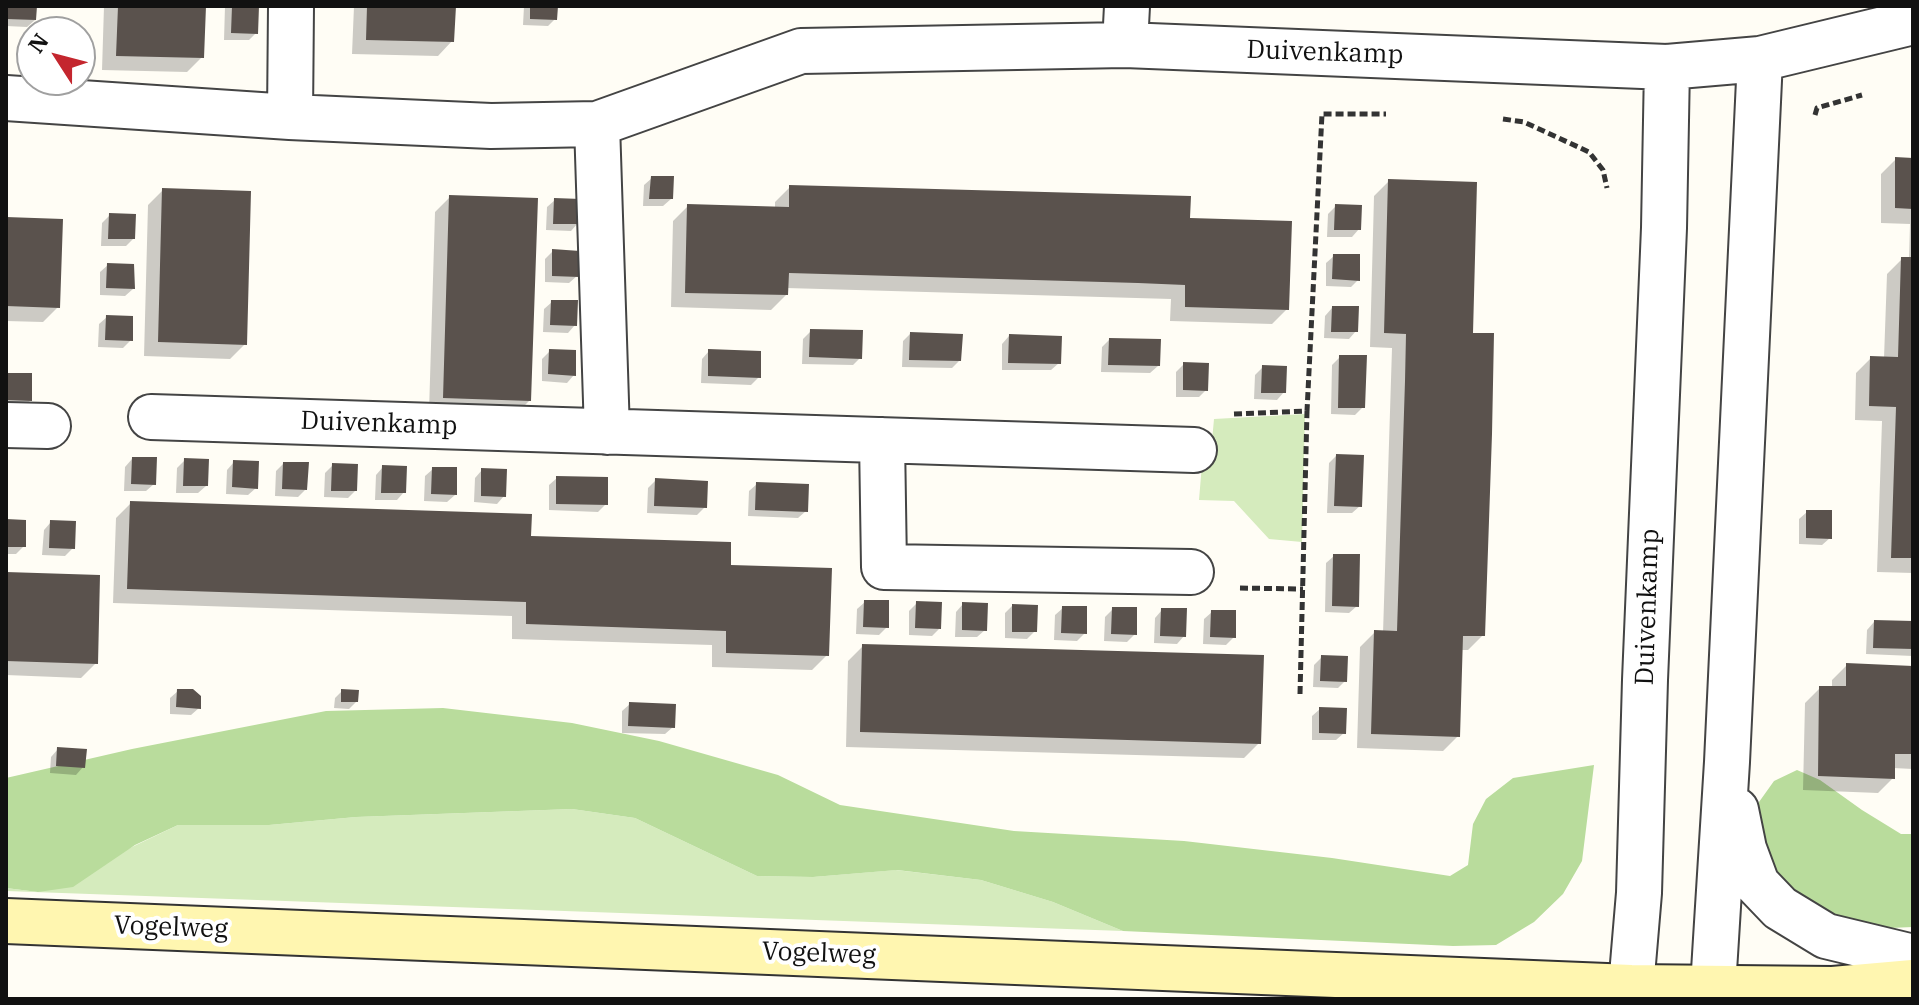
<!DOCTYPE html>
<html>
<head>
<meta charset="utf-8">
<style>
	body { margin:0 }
	#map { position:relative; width:1919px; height:1005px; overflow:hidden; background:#fffdf5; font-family:"IBM Plex Serif",serif }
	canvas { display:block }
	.frame { position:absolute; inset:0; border:8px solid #111; pointer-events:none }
	.north { position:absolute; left:16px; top:16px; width:80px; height:80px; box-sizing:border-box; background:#fff; border:2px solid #a0a0a0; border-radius:50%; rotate:306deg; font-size:22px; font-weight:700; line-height:32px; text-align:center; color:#111 }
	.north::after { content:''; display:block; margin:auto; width:28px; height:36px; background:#c4262e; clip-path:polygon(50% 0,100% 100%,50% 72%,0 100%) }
</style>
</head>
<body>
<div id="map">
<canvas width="1919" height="1005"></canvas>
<div class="frame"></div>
<div class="north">N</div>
</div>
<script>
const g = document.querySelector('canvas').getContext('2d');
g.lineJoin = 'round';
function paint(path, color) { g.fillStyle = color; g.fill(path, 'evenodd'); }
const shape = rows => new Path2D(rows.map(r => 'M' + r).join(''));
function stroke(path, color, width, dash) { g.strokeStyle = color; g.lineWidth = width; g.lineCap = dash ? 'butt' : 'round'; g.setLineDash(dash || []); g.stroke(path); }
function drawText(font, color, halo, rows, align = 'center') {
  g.font = font + ' "IBM Plex Serif",serif'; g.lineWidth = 8; g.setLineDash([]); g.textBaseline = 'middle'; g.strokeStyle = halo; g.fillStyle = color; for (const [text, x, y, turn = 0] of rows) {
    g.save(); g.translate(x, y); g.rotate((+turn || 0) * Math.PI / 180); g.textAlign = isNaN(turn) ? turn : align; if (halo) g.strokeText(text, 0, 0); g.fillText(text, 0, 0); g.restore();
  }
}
const green = shape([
	[1305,414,1302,542,1269,539,1234,501,1199,500,1203,452,1211,452,1214,419],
	[572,809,635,818,757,876,813,877,896,870,981,880,1053,902,1123,931,6,891,6,888,38,892,178,825,269,825,356,817]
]);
const forest = shape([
	[443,708,572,723,659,741,778,775,840,805,1014,831,1184,841,1332,858,1450,876,1468,865,1473,824,1486,799,1513,778,1594,765,1582,861,1563,894,1534,922,1496,945,1453,946,1123,931,1053,902,981,880,897,870,813,877,757,876,635,818,572,809,356,817,269,825,178,825,135,845,73,887,38,892,6,888,6,778,132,749,326,711],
	[1797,770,1820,780,1862,810,1901,834,1913,834,1913,927,1841,930,1782,891,1749,816,1774,781]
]);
const shadow = shape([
	[6,6,35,20,27,27,6,26],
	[104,6,204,6,202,57,187,72,102,70],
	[225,6,257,6,256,33,249,40,224,40],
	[354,6,454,6,452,41,438,56,352,54],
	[524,6,556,6,555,19,548,26,523,25],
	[655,6,726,6,724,8],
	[1913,139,1913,573,1877,572,1882,421,1855,420,1856,373,1871,358,1884,358,1887,274,1902,259,1909,259,1910,224,1881,223,1881,174,1896,159,1912,160],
	[652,178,671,199,663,206,643,206,644,185],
	[1389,181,1471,335,1483,635,1468,650,1460,650,1458,736,1443,751,1357,748,1360,647,1375,632,1383,633,1392,348,1370,347,1374,196],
	[790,187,1188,220,1287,309,1272,324,1170,321,1171,299,786,288,786,295,771,310,671,307,673,221,688,206,775,209,775,202],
	[163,190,245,344,230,359,144,356,148,205],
	[450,197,530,400,515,415,429,412,435,212],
	[555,200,578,223,571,231,546,230,547,207],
	[1336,206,1359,229,1352,237,1327,237,1328,214],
	[110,215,133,239,126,246,101,246,102,223],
	[6,219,58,307,43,322,6,321],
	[553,251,577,276,569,283,545,282,545,259],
	[1334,256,1358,280,1351,287,1326,286,1326,263],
	[108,265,133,289,125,296,100,295,100,272],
	[552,302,575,325,568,333,543,332,544,309],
	[1332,308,1356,331,1349,339,1324,338,1325,316],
	[107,317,131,340,123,348,98,347,99,324],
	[811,331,860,358,853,365,802,364,803,339],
	[910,334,959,361,952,368,902,367,903,341],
	[1009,336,1059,363,1051,370,1002,370,1002,344],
	[1109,340,1158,366,1150,373,1101,372,1102,347],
	[550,351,574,375,567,383,542,381,542,359],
	[709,351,759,377,751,385,701,383,702,359],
	[1340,357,1363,407,1355,415,1331,414,1332,365],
	[1184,364,1206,390,1199,397,1176,397,1176,372],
	[1263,367,1284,392,1277,400,1254,399,1255,375],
	[6,375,30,401,22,408,6,408],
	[1336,456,1360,506,1352,513,1327,513,1329,463],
	[132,459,154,484,146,491,124,491,125,467],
	[185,460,206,486,198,493,176,493,177,468],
	[234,462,256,488,248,495,226,494,227,470],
	[283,464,305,490,298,497,275,496,276,471],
	[333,465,355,491,348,498,324,497,325,473],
	[383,467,404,492,397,500,375,500,376,475],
	[433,469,455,495,447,502,424,501,425,476],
	[482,470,504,496,497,504,474,502,475,478],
	[557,478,606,504,598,512,549,510,549,485],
	[656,480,705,507,697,515,647,513,648,488],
	[757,484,806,511,798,518,748,516,749,491],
	[131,503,529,538,729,567,827,655,812,670,712,667,712,645,512,639,512,616,113,603,116,518],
	[1807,512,1830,538,1822,545,1799,544,1799,519],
	[6,521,24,546,16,554,6,554],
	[51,522,73,548,65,556,42,555,44,530],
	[1334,556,1357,606,1349,613,1325,612,1326,563],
	[6,574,96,663,81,678,6,675],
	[865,602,887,627,879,635,856,634,857,609],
	[917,603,939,629,932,636,909,635,909,611],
	[963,604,985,630,977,637,955,637,956,612],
	[1012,606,1035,631,1027,639,1005,638,1005,613],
	[1063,608,1085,633,1077,641,1054,640,1055,615],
	[1113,609,1135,634,1127,642,1104,641,1105,617],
	[1162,610,1184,636,1177,644,1154,643,1155,618],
	[1212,612,1234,637,1226,645,1203,644,1204,619],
	[1874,622,1913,623,1913,656,1866,654,1867,630],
	[863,646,1259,743,1244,758,846,747,848,661],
	[1322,657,1345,681,1338,688,1313,687,1314,665],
	[1847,665,1913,667,1913,769,1893,768,1893,778,1878,793,1803,790,1805,703,1820,688,1832,688,1832,680],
	[178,691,199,708,191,715,170,714,170,698],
	[342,691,356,702,349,709,334,708,335,698],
	[630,704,673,727,665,734,622,733,622,711],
	[1320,709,1344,733,1336,740,1312,740,1312,716],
	[58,749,83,767,76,775,50,773,51,757]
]);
const building = shape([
	[6,6,37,6,36,20,6,19],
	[118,6,206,6,204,58,116,56],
	[232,6,259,6,258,34,231,33],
	[367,6,456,6,454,42,366,40],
	[530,6,558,6,557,20,530,19],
	[1895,157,1913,158,1913,209,1895,208],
	[651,176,674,176,673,199,649,199],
	[1388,179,1477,182,1473,333,1494,333,1492,434,1485,636,1463,636,1460,737,1371,734,1374,630,1397,631,1405,381,1406,334,1384,333],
	[789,185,1191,196,1190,218,1292,221,1289,310,1185,307,1185,285,1138,283,789,273,788,295,685,293,687,204,789,207],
	[162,188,251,191,247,345,158,342],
	[449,195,538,198,531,401,443,398],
	[554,198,581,199,580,224,553,224],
	[1335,204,1362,205,1361,230,1334,230],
	[109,213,136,214,135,239,108,239],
	[6,217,63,219,60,308,6,306],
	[552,249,580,251,579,277,552,276],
	[1333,254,1360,254,1360,281,1332,279],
	[1901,257,1913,257,1913,558,1891,558,1896,407,1869,406,1870,356,1898,357],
	[107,263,134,264,135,289,106,288],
	[551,300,578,300,577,326,550,325],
	[1332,306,1359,306,1358,332,1331,332],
	[106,315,133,316,133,341,105,340],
	[810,329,863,330,862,359,809,357],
	[910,332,963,334,961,361,909,360],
	[1009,334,1062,336,1061,364,1008,363],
	[1109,338,1161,339,1160,366,1108,365],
	[549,349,576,350,576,376,548,374],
	[708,349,761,351,761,378,708,376],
	[1339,355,1367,355,1365,408,1338,408],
	[1183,362,1209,363,1208,391,1183,390],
	[1262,365,1287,366,1286,393,1261,393],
	[6,373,32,373,32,401,6,400],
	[1336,454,1364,455,1362,507,1334,506],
	[132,457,157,457,156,485,131,484],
	[184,458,209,459,208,486,183,486],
	[233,460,259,461,258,489,232,487],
	[283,462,309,462,307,490,282,489],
	[332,463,358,464,357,491,331,491],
	[382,465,407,466,406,493,381,493],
	[432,467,457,467,457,495,431,494],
	[481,468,507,469,506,497,481,496],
	[556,476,608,477,608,505,556,504],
	[655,478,708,481,707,508,654,506],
	[756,482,809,484,808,512,755,510],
	[130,501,532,514,531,536,731,542,731,565,832,568,829,656,726,653,726,631,526,624,526,602,127,589],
	[1806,510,1832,510,1832,539,1806,538],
	[6,519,26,520,26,547,6,547],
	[50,520,76,521,75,549,49,548],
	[1333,554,1360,554,1359,607,1332,606],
	[6,572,100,575,98,664,6,661],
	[864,600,889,600,889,628,863,627],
	[916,601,942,602,941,629,915,628],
	[962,602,988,603,987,631,962,630],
	[1012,604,1038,605,1037,632,1012,632],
	[1062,606,1087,606,1087,634,1061,633],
	[1112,607,1137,607,1137,635,1111,634],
	[1161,608,1187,608,1186,637,1160,636],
	[1211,610,1236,610,1236,638,1210,637],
	[1874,620,1913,621,1913,649,1873,648],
	[862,644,1264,655,1261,744,860,732],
	[1321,655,1348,656,1347,682,1320,681],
	[1846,663,1913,666,1913,754,1895,754,1895,779,1818,776,1819,686,1846,686],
	[177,689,193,689,201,696,201,709,176,707],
	[341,689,359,690,358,702,341,702],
	[629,702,676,704,675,728,628,726],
	[1319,707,1347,708,1346,734,1319,733],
	[57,747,87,749,85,768,56,766]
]);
const path = shape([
	[1815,115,1817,108,1862,95],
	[1503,119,1524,122,1589,152,1603,170,1607,188],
	[1234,414,1307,411,1322,114,1386,114],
	[1240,588,1303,589],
	[1300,694,1307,411]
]);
const street = shape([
	[1125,45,1127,6],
	[6,98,290,117,491,126,597,124,801,51,1125,45,1667,67,1760,59,1913,22],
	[290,117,291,6],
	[597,124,607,432],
	[151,417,1194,450],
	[6,425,48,426],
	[882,440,884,567,1191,572],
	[1736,810,1744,849,1757,884,1780,908,1826,936,1913,957],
	[1631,987,1639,893,1645,680,1664,228,1667,67],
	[1713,987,1727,762,1760,59]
]);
const secondary = shape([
	[6,921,1631,987,1833,989,1913,982]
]);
const streetNames = [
	["Duivenkamp",1325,53,2],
	["Duivenkamp",379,424,2],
	["Duivenkamp",1648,607,-88],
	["Vogelweg",171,928,2],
	["Vogelweg",819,954,2]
];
paint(green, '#d5ebbd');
paint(forest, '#b9dc9c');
paint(shadow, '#0003');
paint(building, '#5a524d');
stroke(street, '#444', 48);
stroke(secondary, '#333', 48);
stroke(path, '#333', 5, [8, 4]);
stroke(street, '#fff', 44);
stroke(secondary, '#fff6b0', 44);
drawText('26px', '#111', '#fff', streetNames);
</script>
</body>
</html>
